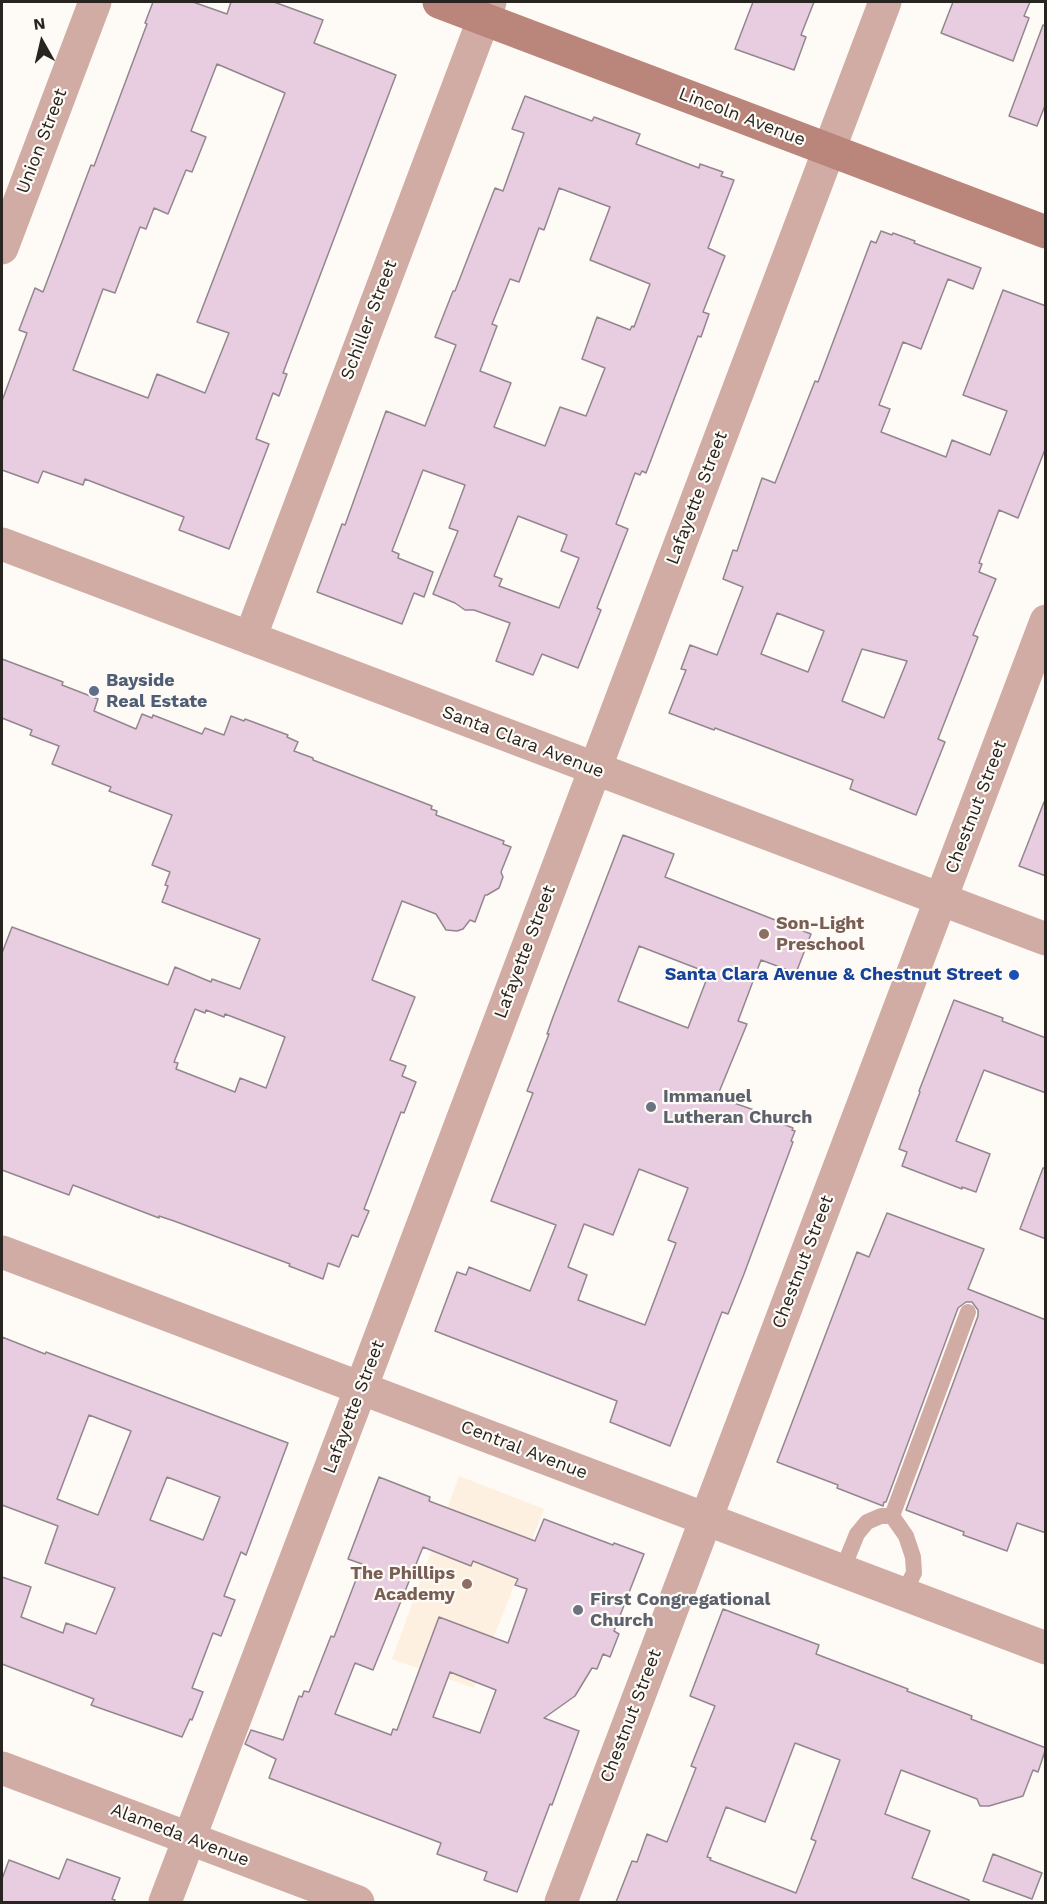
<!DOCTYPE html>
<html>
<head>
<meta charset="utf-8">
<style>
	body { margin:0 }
	#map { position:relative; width:1047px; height:1904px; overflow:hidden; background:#fefaf5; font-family:"Work Sans",sans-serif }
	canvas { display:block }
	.frame { position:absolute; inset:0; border:3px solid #282520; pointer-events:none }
	.north { position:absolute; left:12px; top:12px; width:60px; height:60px; -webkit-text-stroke:4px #fefaf5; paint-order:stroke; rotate:352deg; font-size:16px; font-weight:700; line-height:24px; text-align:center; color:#282520 }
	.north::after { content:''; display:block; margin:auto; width:21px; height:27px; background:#282520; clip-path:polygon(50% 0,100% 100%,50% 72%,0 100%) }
</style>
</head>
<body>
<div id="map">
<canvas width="1047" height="1904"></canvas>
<div class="frame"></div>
<div class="north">N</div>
</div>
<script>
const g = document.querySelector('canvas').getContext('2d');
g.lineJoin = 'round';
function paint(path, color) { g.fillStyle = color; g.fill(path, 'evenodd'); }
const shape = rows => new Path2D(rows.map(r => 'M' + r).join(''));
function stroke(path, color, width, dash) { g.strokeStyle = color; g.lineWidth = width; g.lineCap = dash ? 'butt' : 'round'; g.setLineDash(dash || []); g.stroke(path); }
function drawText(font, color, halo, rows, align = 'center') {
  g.font = font + ' "Work Sans",sans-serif'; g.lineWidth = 4.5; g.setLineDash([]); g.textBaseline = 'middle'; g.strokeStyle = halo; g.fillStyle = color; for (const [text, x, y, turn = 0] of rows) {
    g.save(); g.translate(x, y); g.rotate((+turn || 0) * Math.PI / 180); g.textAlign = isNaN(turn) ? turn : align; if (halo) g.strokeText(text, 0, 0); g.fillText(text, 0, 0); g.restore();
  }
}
const built = shape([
	[459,1476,544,1509,474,1688,392,1659]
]);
const building = shape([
	[153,2,193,2,227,14,231,2,274,2,323,20,314,43,396,75,283,373,287,374,279,396,273,393,256,439,269,444,229,549,179,530,184,517,85,479,83,485,43,471,38,483,2,470,2,401,27,333,19,330,35,288,43,292,91,165,94,166,147,24,145,23,153,2],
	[217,64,285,93,197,322,229,333,205,393,157,374,148,398,73,370,103,289,115,293,140,227,146,229,154,208,168,214,186,170,192,172,206,137,191,131,217,64],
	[753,2,814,2,801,35,806,37,794,70,735,49,753,2],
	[953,2,1030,2,1024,16,1029,18,1013,61,941,33,953,2],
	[1043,25,1046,26,1046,103,1037,126,1009,116,1043,25],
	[525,96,592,121,594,117,640,134,636,144,699,168,700,164,723,172,721,176,734,180,708,248,725,256,703,312,709,314,701,337,698,336,646,473,642,471,640,475,635,473,616,524,628,529,597,608,601,610,578,668,542,654,533,675,496,661,510,623,474,610,465,610,455,603,433,594,458,531,449,528,465,485,423,470,392,551,399,554,398,558,433,572,424,597,414,593,402,624,317,592,342,524,345,525,386,411,425,426,456,345,435,337,453,291,455,291,495,188,503,191,524,133,512,129,525,96],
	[559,188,610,207,590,260,650,284,634,327,632,326,630,330,597,317,582,359,605,368,586,416,560,407,545,446,494,427,511,383,480,371,497,326,492,324,510,279,519,282,539,228,544,230,559,188],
	[518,516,567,535,561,551,579,558,559,608,499,586,502,579,494,576,518,516],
	[881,231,892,235,893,233,915,241,914,243,981,268,973,289,948,279,921,349,903,342,879,405,890,409,881,432,946,457,952,440,990,455,1007,411,963,395,978,356,1003,290,1046,306,1046,447,1018,518,999,510,979,563,982,564,979,572,996,579,973,635,978,637,938,739,945,742,916,815,850,789,853,780,715,728,714,730,669,713,686,670,681,669,690,645,717,655,743,587,723,579,733,550,737,551,762,478,775,483,815,381,818,382,871,241,876,243,881,231],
	[777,613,824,631,808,672,761,654,777,613],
	[862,649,907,661,884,718,842,701,862,649],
	[2,659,63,682,62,685,98,699,94,711,136,729,142,714,152,718,153,715,202,734,205,728,224,735,231,716,244,721,245,719,288,735,287,737,298,742,294,751,313,758,313,760,432,806,431,809,437,811,436,815,504,841,503,844,511,847,501,872,503,877,499,888,487,895,485,895,475,922,470,920,463,929,457,931,446,930,436,914,402,901,372,980,415,997,390,1060,406,1066,402,1076,416,1082,404,1113,401,1112,364,1209,369,1211,358,1237,352,1235,339,1267,328,1263,323,1279,289,1266,290,1264,174,1221,159,1216,159,1218,73,1185,69,1195,2,1170,2,953,12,927,168,985,175,967,211,982,212,979,240,989,260,939,162,902,168,886,165,885,170,872,152,865,172,815,109,791,111,787,52,764,59,746,30,735,32,730,2,718,2,659],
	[195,1009,205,1013,206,1010,224,1017,225,1014,285,1037,266,1088,240,1078,235,1092,176,1069,178,1063,174,1062,195,1009],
	[1044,802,1046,802,1046,876,1019,866,1044,802],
	[623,835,674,854,665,877,811,934,796,973,761,960,738,1021,747,1024,717,1097,754,1110,753,1112,793,1128,792,1130,795,1131,791,1141,793,1142,744,1274,728,1314,722,1312,670,1446,610,1422,617,1401,435,1331,457,1272,466,1275,469,1267,530,1291,556,1225,491,1201,533,1093,527,1091,549,1034,547,1034,553,1017,623,835],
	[639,946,709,973,688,1028,618,1001,639,946],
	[639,1169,688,1188,668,1240,676,1243,645,1325,578,1300,587,1275,568,1267,584,1224,613,1235,639,1169],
	[954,1000,1003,1018,1002,1021,1046,1038,1046,1093,984,1070,956,1141,990,1154,976,1192,962,1187,962,1189,902,1166,907,1152,899,1149,920,1092,919,1091,954,1000],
	[1043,1168,1046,1168,1046,1239,1020,1229,1043,1168],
	[887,1213,984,1249,968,1289,1046,1320,1046,1533,1017,1523,1007,1551,963,1535,964,1532,906,1510,978,1316,978,1310,972,1302,966,1302,958,1308,886,1502,884,1502,883,1506,837,1488,838,1485,777,1462,857,1252,869,1257,887,1213],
	[2,1337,45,1354,46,1352,288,1443,246,1555,241,1552,224,1596,235,1600,221,1636,213,1633,192,1688,203,1692,192,1720,190,1719,182,1737,91,1705,94,1699,2,1664,2,1577,31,1587,21,1617,63,1633,66,1623,96,1634,115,1588,45,1563,58,1526,2,1505,2,1337],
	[89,1415,131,1431,98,1515,57,1499,89,1415],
	[167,1477,220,1497,203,1540,150,1520,167,1477],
	[379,1477,430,1497,429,1501,535,1541,544,1519,613,1545,614,1543,644,1554,614,1631,619,1634,610,1657,603,1654,597,1669,592,1668,575,1696,544,1718,579,1731,552,1805,550,1804,517,1892,484,1880,487,1872,437,1854,441,1843,269,1778,276,1759,245,1744,251,1730,283,1740,299,1696,302,1697,304,1691,309,1692,331,1636,334,1637,362,1564,348,1559,379,1477],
	[423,1547,471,1566,473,1561,518,1579,515,1585,527,1589,508,1643,439,1617,397,1730,393,1729,391,1735,335,1714,355,1663,373,1670,423,1547],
	[450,1672,496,1690,480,1733,433,1717,450,1672],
	[723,1609,819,1645,816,1654,908,1689,907,1691,972,1716,971,1719,1046,1748,1038,1772,1033,1770,1023,1796,989,1806,980,1806,977,1799,901,1770,885,1814,930,1831,912,1878,969,1900,969,1902,616,1902,632,1861,637,1862,647,1834,667,1842,696,1768,691,1766,715,1706,690,1696,723,1609],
	[795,1743,840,1760,811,1839,816,1841,796,1893,710,1860,711,1858,707,1857,726,1807,765,1822,795,1743],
	[993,1854,1042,1873,1032,1899,983,1881,993,1854],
	[67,1859,120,1878,112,1899,115,1900,114,1902,2,1902,2,1879,9,1860,59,1879,67,1859]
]);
const service = shape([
	[892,1516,906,1536,913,1557,914,1573,903,1594],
	[842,1571,857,1534,867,1522,881,1516,892,1516,968,1312]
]);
const minor = shape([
	[2,248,95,2],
	[250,638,490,2],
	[2,1768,358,1902],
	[165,1902,361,1388,885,2],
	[561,1902,1046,621]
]);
const tertiary = shape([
	[2,544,1046,939],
	[2,1252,1046,1648]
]);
const secondary = shape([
	[439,2,1046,232]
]);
const markers = [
	[94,691,6,"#5c6f8a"],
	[764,934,6,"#8d6e63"],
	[1014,975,6,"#1a4fb4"],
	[651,1107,6,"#6b7280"],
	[467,1584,6,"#8d6e63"],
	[578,1610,6,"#6b7280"]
];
const streetNames = [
	["Lincoln Avenue",742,117,21],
	["Union Street",42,141,-69],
	["Schiller Street",369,320,-69],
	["Lafayette Street",697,498,-69],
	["Santa Clara Avenue",523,742,21],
	["Chestnut Street",976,807,-69],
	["Lafayette Street",525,952,-69],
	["Chestnut Street",803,1262,-69],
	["Lafayette Street",354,1407,-69],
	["Central Avenue",524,1450,21],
	["Chestnut Street",631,1716,-69],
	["Alameda Avenue",180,1835,21]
];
const serviceNames = [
	["Bayside",106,681],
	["Real Estate",106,702]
];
const educationNames = [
	["Son-Light",776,924],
	["Preschool",776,945],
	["The Phillips",455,1574,"right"],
	["Academy",455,1595,"right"]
];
const transitNames = [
	["Santa Clara Avenue & Chestnut Street",1002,975]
];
const worshipNames = [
	["Immanuel",663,1097],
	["Lutheran Church",663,1118],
	["First Congregational",590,1600],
	["Church",590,1621]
];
paint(built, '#fdf0e1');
paint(building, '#e8cde0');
stroke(building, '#93868f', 1.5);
stroke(service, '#d1aca4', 16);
stroke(minor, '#d1aca4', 33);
stroke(tertiary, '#d1aca4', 33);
stroke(secondary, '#ba857a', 33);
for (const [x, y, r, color] of markers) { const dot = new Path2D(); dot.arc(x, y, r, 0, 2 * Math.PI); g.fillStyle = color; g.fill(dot); stroke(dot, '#fefaf5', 2); }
drawText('18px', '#282520', '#fefaf5', streetNames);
drawText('bold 18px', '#4e5e75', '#fefaf5', serviceNames, 'left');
drawText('bold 18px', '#785e54', '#fefaf5', educationNames, 'left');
drawText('bold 18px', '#164399', '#fefaf5', transitNames, 'right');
drawText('bold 18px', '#5b616d', '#fefaf5', worshipNames, 'left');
</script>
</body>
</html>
